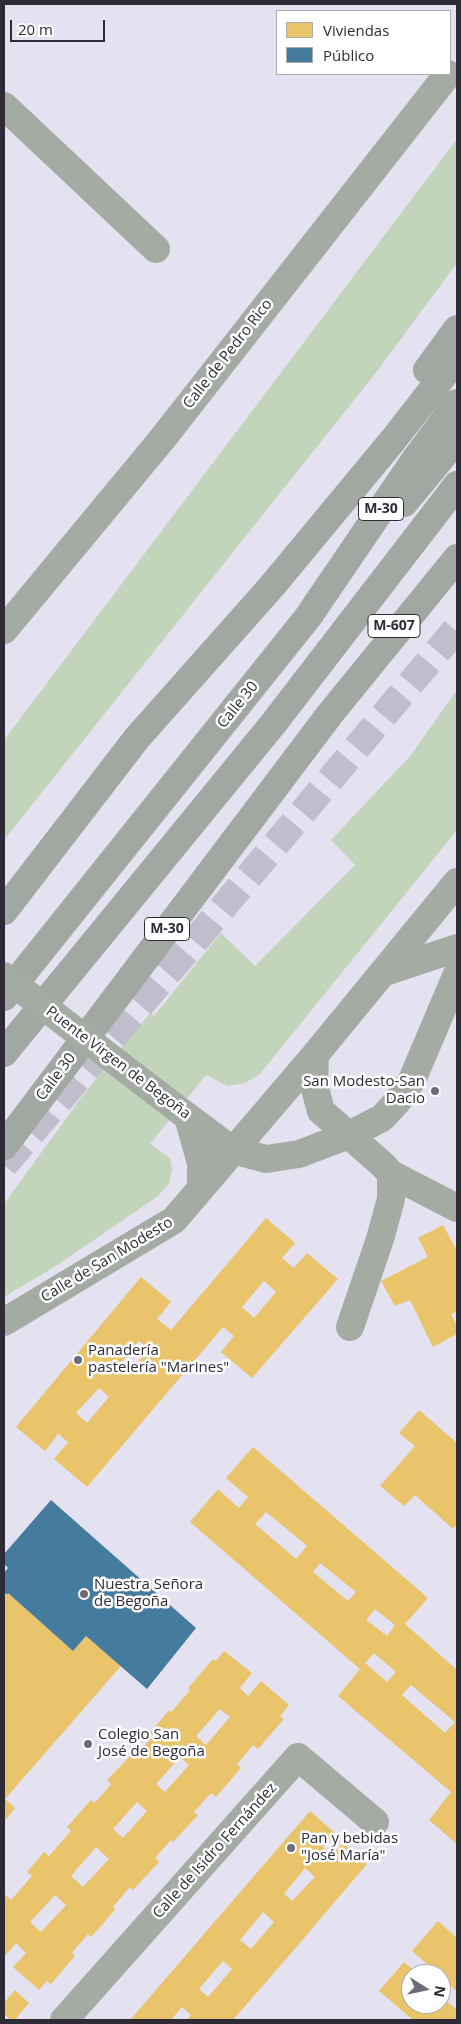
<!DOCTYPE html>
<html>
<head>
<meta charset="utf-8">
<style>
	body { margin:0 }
	#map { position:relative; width:461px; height:2024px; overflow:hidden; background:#e4e1f1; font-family:"Open Sans",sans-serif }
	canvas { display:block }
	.frame { position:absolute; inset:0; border:5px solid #2e2b37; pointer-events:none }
	.legend { position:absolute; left:276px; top:10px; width:175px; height:65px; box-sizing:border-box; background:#fff; border:1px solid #abaaaf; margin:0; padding:6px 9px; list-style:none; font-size:15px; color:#2e2b37 }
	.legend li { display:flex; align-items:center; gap:10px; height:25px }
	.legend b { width:25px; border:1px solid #abaaaf }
	.north { position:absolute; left:401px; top:1964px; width:50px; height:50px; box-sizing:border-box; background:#fff; border:1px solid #abaaaf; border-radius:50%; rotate:100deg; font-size:14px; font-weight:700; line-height:20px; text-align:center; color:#2e2b37 }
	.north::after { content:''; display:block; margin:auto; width:18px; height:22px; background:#6e6b78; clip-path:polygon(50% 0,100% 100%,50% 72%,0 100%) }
	.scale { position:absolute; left:10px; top:20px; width:95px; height:22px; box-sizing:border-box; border:2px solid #2e2b37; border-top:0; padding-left:6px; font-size:15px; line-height:18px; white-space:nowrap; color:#2e2b37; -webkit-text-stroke:4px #fff; paint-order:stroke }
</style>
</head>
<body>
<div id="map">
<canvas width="461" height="2024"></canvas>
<div class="frame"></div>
<ul class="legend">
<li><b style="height:14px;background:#e9c46a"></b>Viviendas</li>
<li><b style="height:14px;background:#457b9d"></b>Público</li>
</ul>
<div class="north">N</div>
<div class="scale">20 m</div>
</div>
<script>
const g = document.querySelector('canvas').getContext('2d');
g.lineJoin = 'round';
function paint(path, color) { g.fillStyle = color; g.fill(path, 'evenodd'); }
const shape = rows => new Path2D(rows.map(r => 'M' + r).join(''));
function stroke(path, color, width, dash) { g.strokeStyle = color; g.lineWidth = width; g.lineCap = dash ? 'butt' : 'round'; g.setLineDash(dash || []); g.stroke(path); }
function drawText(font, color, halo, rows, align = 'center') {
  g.font = font + ' "Open Sans",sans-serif'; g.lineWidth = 5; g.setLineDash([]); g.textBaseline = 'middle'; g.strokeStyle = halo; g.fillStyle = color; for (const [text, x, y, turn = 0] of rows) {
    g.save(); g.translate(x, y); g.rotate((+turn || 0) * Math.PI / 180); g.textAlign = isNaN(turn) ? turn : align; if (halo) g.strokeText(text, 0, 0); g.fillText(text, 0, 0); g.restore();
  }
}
const green = shape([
	[457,139,457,263,378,370,4,840,4,740],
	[457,690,457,830,260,1074,245,1083,228,1086,206,1075,150,1144,170,1158,172,1170,169,1183,158,1196,53,1268,4,1297,4,1204,83,1095,150,1013,154,1016,221,933,255,966,355,865,331,840,411,755]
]);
const homes = shape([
	[266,1218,295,1243,282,1258,294,1268,307,1253,338,1279,252,1378,221,1352,234,1336,223,1327,87,1487,54,1459,68,1442,58,1434,45,1451,16,1427,141,1277,171,1302,157,1319,171,1330],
	[264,1281,276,1292,254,1318,242,1307],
	[139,1341,149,1349,127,1375,118,1367],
	[99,1388,109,1397,87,1423,76,1413],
	[443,1225,457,1251,457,1311,451,1314,457,1326,457,1334,433,1347,410,1300,395,1306,381,1281,428,1257,418,1238],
	[419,1410,457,1443,457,1524,453,1529,415,1495,404,1506,380,1486,415,1446,399,1433],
	[253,1447,428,1598,405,1624,457,1670,457,1844,429,1820,451,1792,338,1696,360,1669,190,1522,218,1489,239,1508,248,1497,226,1478],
	[266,1512,307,1546,296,1559,255,1524],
	[320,1563,356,1592,348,1601,313,1572],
	[375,1609,395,1625,387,1636,366,1620],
	[374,1653,396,1672,387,1682,365,1663],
	[411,1685,455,1722,445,1733,402,1695],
	[8,1593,73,1651,86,1636,121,1666,5,1799,15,1808,4,1822,4,1598],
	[224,1651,252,1673,240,1688,248,1696,261,1681,289,1705,280,1716,284,1719,258,1749,253,1745,237,1764,241,1768,216,1797,211,1793,194,1812,198,1815,173,1842,171,1840,155,1858,159,1862,133,1890,130,1887,113,1907,115,1910,91,1937,88,1934,72,1953,75,1956,51,1984,47,1981,39,1990,13,1967,26,1953,16,1943,4,1957,4,1896,5,1895,11,1900,32,1876,27,1872,44,1852,49,1856,71,1831,67,1827,91,1800,94,1803,102,1795,111,1784,107,1780,130,1756,132,1758,142,1749,153,1736,150,1733,169,1710,171,1712,181,1701,190,1690,188,1688,213,1659,216,1661],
	[220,1709,230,1717,206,1745,196,1736],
	[180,1757,189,1765,165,1792,156,1784],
	[137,1802,147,1811,123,1838,113,1829],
	[96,1847,109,1859,83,1887,71,1876],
	[55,1895,66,1905,41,1932,30,1922],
	[310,1811,335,1833,323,1847,332,1855,343,1843,367,1864,287,1958,233,2020,187,2020,191,2015,182,2007,171,2020,130,2020],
	[305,1868,315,1877,292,1901,284,1894],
	[263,1912,274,1922,251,1949,240,1940],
	[223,1961,232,1969,208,1997,199,1989],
	[438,1921,457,1938,457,1992,450,1985,441,1995,441,1974,421,1974,428,1965,412,1951],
	[404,1962,418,1974,411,1974,411,2004,441,2004,441,1996,457,2010,457,2020,413,2020,379,1991],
	[15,1990,29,2003,15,2020,11,2020,4,2014,4,2003]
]);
const public = shape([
	[51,1500,196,1628,147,1689,86,1636,73,1651,8,1593,7,1595,4,1592,4,1573,8,1568,4,1564,4,1554]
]);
const highwayTunnel = shape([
	[4,1165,194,942,457,628]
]);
const minor = shape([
	[4,106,156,249],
	[4,630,163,438,448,74],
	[385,972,457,948],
	[315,1055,314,1085,321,1111,383,1165,391,1174,457,1208],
	[188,1117,232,1150,266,1159,299,1154,349,1135,382,1118,397,1102,412,1080,457,974],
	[188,1117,201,1163,201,1188],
	[4,1322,174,1220,315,1055,457,882],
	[350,1327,380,1239,391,1199,391,1174],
	[64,2020,298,1757,375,1822]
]);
const highway = shape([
	[427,370,457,329],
	[404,503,457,439],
	[4,911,137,738,272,586,393,440,457,358],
	[4,997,308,617,417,457,457,403],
	[4,1053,273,724,457,485],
	[4,1146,330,714,457,558]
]);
const minorBridge = shape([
	[4,976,188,1117]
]);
const markers = [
	[435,1091,5,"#6e6b78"],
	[78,1360,5,"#6e6b78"],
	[84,1594,5,"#6e6b78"],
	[88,1744,5,"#6e6b78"],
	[291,1848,5,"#6e6b78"]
];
const shields = [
	[381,509,45],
	[394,626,52],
	[167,929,45]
];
const shieldNames = [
	["M-30",381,509],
	["M-607",394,626],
	["M-30",167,929]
];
const streetNames = [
	["Calle de Pedro Rico",228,354,-52],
	["Calle 30",238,705,-51],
	["Puente Virgen de Begoña",118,1063,37],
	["Calle 30",56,1077,-53],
	["Calle de San Modesto",107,1260,-31],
	["Calle de Isidro Fernández",215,1851,-48]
];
const poiNames = [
	["San Modesto-San",425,1082,"right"],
	["Dacio",425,1099,"right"],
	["Panadería",88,1351],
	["pastelería \"Marines\"",88,1368],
	["Nuestra Señora",94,1585],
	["de Begoña",94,1602],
	["Colegio San",98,1735],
	["José de Begoña",98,1752],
	["Pan y bebidas",301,1839],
	["\"José María\"",301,1856]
];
paint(green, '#c2d5bb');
paint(homes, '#e9c46a');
paint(public, '#457b9d');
stroke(highwayTunnel, '#c0bdcc', 28, [28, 14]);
stroke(minor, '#a4aba3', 28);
stroke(highway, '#a1a7a1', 28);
stroke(minorBridge, '#a4aba3', 28);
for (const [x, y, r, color] of markers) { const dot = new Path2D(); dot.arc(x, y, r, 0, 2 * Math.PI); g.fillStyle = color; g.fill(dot); stroke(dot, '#fff', 2); }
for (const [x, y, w] of shields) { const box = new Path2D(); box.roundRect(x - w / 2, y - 11.5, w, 23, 4); g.fillStyle = '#fff'; g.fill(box); stroke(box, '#2e2b37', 1); }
drawText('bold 14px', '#2e2b37', null, shieldNames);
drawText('15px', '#2e2b37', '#fff', streetNames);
drawText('15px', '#2e2b37', '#fff', poiNames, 'left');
</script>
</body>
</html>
